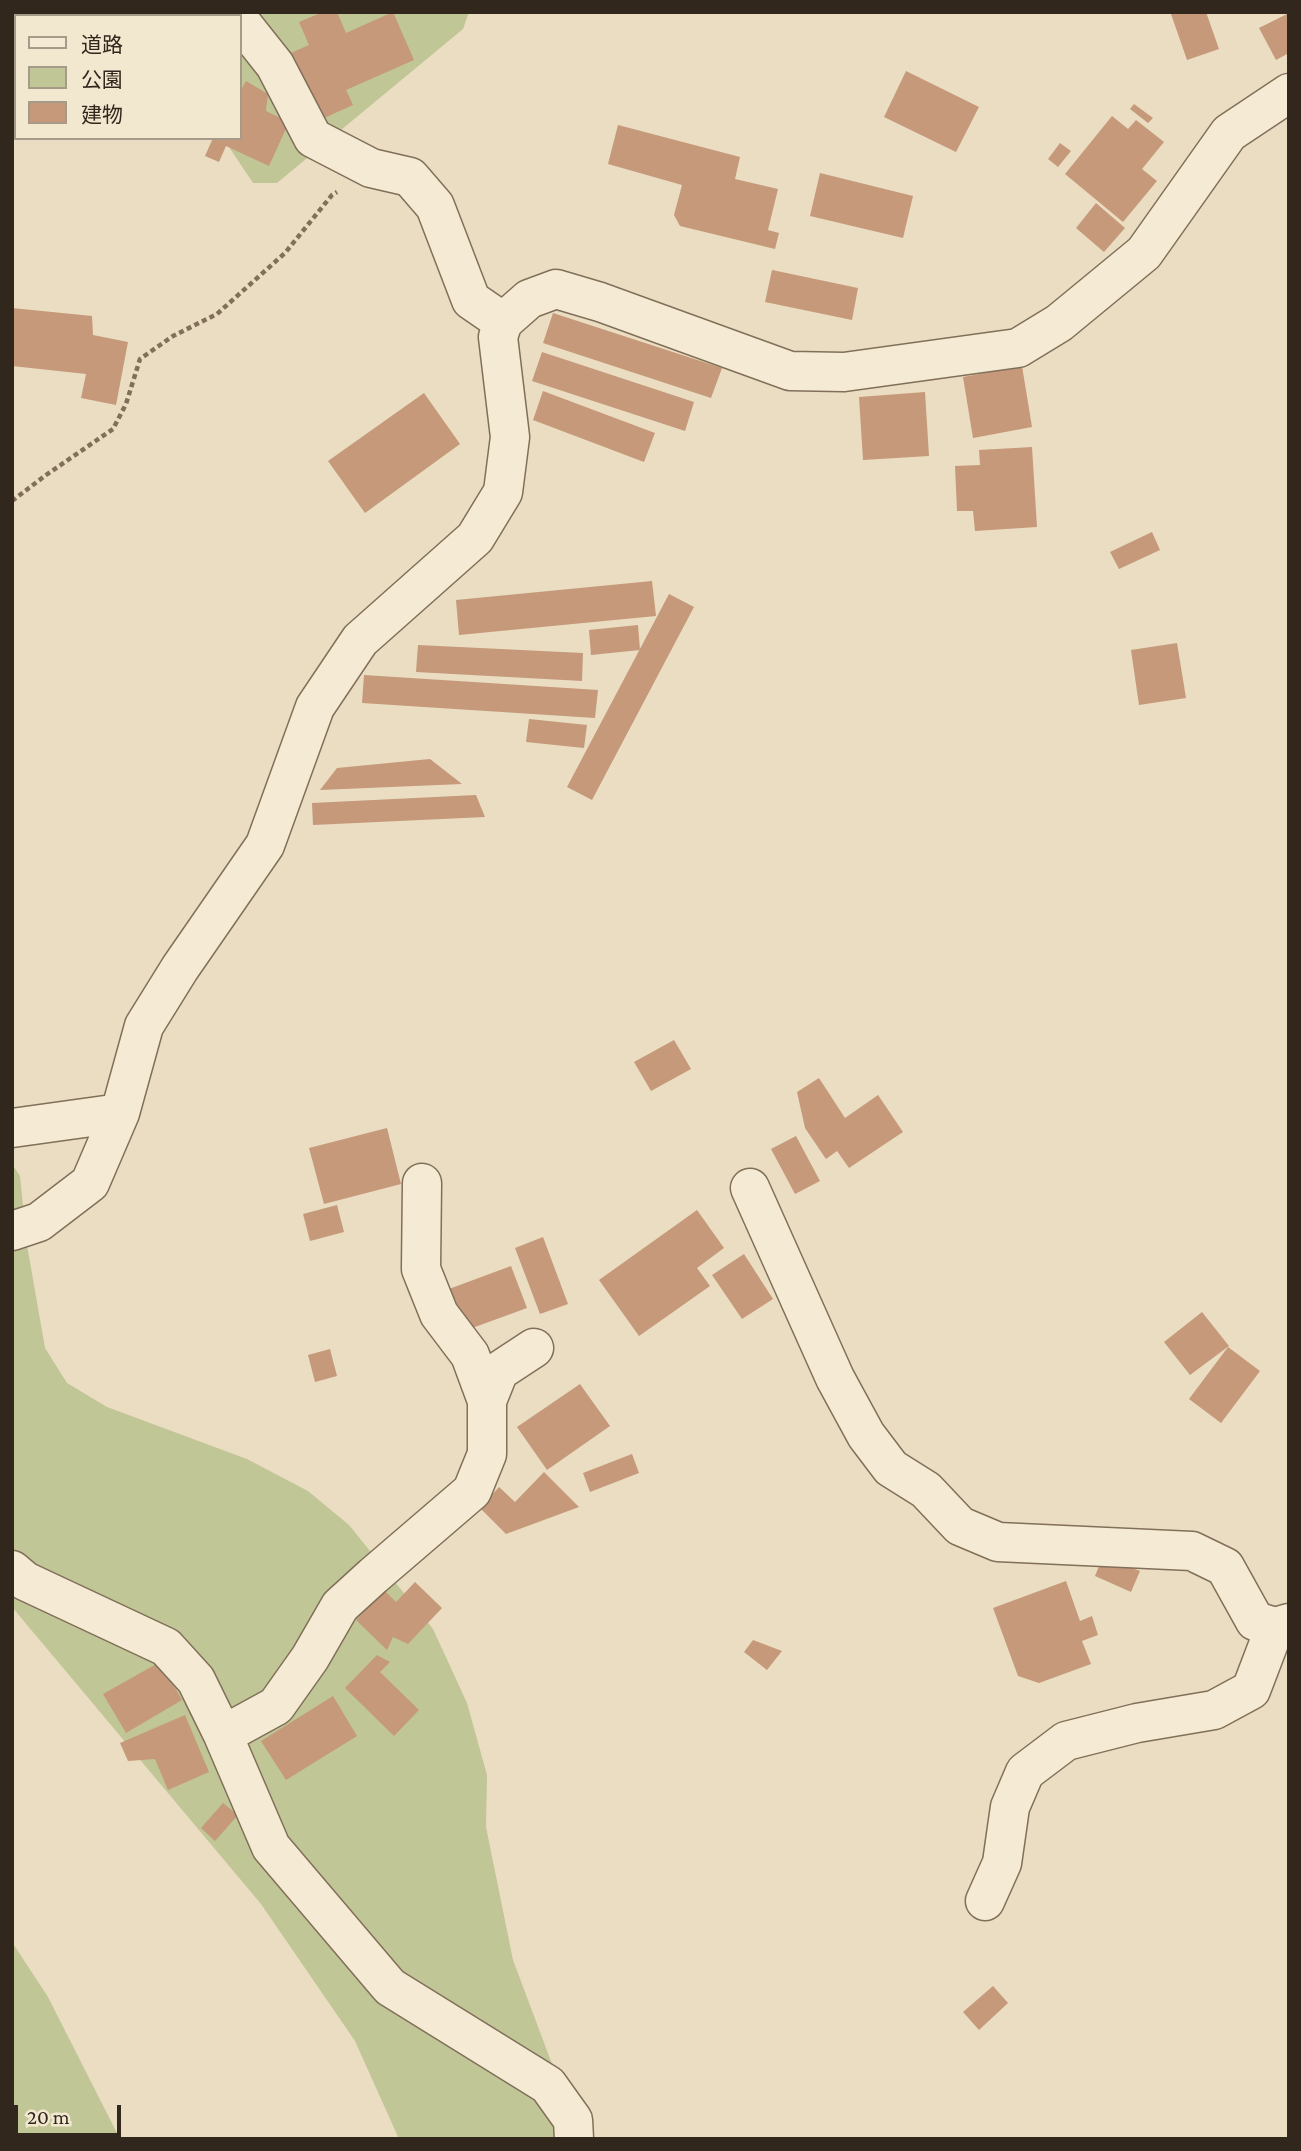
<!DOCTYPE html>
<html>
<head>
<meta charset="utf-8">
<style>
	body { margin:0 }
	#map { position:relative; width:1301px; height:2151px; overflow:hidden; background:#eaddc1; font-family:"Crimson Pro","Noto Sans JP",serif }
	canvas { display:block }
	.frame { position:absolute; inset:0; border:14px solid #32271d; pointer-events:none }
	.legend { position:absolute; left:14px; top:14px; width:228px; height:126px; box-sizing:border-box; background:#f2e8d0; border:2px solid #a59b88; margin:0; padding:9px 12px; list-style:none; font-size:21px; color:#32271d }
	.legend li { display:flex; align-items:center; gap:14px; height:35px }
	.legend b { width:35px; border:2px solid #a59b88 }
	.scale { position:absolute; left:14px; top:2105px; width:107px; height:32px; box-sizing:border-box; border:4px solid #32271d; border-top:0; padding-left:9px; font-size:21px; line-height:24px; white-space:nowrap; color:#32271d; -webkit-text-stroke:5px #f2e8d0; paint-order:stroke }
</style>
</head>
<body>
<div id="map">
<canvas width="1301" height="2151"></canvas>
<div class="frame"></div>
<ul class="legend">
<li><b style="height:9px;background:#f5ebd4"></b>道路</li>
<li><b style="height:19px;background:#c1c696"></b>公園</li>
<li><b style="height:19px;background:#c5997a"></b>建物</li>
</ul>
<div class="scale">20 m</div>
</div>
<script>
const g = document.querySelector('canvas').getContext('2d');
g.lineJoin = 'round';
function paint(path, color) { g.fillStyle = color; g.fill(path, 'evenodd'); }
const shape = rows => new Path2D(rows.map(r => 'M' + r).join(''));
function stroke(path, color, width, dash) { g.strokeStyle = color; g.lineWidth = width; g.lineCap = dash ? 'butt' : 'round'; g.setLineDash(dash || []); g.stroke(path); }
const green = shape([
	[174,12,469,12,463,29,277,183,253,183,223,138,240,138,240,16,175,16],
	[12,1164,20,1176,27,1245,45,1348,67,1383,107,1407,247,1459,308,1491,349,1525,433,1629,467,1703,487,1775,486,1827,513,1960,573,2120,583,2139,399,2139,355,2041,261,1904,12,1607],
	[12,1942,48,1997,120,2139,12,2139]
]);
const building = shape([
	[323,12,337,12,346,33,393,12,414,60,346,90,353,105,313,123,284,56,309,45,299,22],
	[1177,12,1206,12,1219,49,1187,60,1171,14],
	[1289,13,1289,53,1276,60,1259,28],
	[906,71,979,107,956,152,884,117],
	[246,81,268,94,266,111,289,122,269,166,226,146,219,162,205,156,213,138,240,138,240,92],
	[1134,104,1153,118,1148,123,1130,109],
	[1112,116,1128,129,1136,120,1164,142,1142,169,1157,181,1123,222,1065,174],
	[618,125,740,157,735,179,778,189,768,230,779,233,775,249,680,226,674,215,682,185,608,164],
	[1060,143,1071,151,1058,167,1048,159],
	[820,173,913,196,903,238,810,216],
	[1096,203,1125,228,1104,252,1076,228],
	[772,270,858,288,852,320,765,302],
	[12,308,92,316,93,335,128,342,116,405,81,398,86,374,12,366],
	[553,313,722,368,711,398,543,343],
	[542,352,694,402,685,431,532,381],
	[1022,366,1032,427,973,438,963,377],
	[543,391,655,433,644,462,533,420],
	[925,392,929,456,863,460,859,397],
	[424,393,460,444,365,513,328,461],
	[1032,447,1037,527,975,531,973,511,957,511,955,466,980,465,979,450],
	[1152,532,1160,550,1119,569,1110,552],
	[652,581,656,616,459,635,456,600],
	[669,594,694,607,592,800,567,787],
	[638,625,640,650,591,655,589,630],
	[1177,643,1186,698,1139,705,1131,650],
	[418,645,583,653,582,681,416,672],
	[364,675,598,690,595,718,362,703],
	[529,719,587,725,584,748,526,742],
	[430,759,462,784,320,790,337,768],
	[476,795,485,817,313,825,312,803],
	[674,1040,691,1069,651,1091,634,1062],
	[819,1078,845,1118,878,1095,903,1132,849,1168,837,1151,826,1159,805,1128,797,1092],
	[387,1128,401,1184,324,1204,309,1148],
	[796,1136,820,1181,795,1194,771,1149],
	[337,1205,344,1232,310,1241,303,1214],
	[697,1210,724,1248,697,1268,710,1286,639,1336,599,1280],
	[543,1237,568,1304,540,1314,515,1248],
	[744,1254,773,1299,742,1319,712,1275],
	[511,1266,527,1308,464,1331,449,1289],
	[1202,1312,1229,1346,1190,1375,1164,1342],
	[1228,1347,1260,1371,1221,1423,1189,1399],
	[330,1349,337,1376,315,1382,308,1355],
	[580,1384,610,1426,547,1470,517,1427],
	[632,1454,639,1473,590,1492,583,1473],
	[544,1472,579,1507,506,1534,480,1508,499,1487,515,1502],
	[1103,1556,1140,1571,1131,1592,1095,1576],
	[1066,1581,1080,1621,1092,1616,1098,1635,1082,1641,1091,1664,1039,1683,1018,1676,993,1608],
	[415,1582,442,1608,408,1644,393,1637,387,1650,356,1620,384,1590,396,1602],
	[753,1640,782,1651,767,1670,744,1652],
	[377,1655,390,1662,380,1672,419,1710,394,1736,345,1688],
	[160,1662,182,1700,126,1733,103,1694],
	[333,1696,357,1736,286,1780,261,1741],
	[185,1715,209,1772,168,1790,155,1759,128,1761,120,1743],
	[223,1803,238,1815,215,1841,201,1828],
	[993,1986,1008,2003,979,2030,963,2012]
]);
const path = shape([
	[12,501,46,475,113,429,126,404,140,359,173,336,217,314,285,253,332,195,337,192]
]);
const minor = shape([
	[240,21,275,65,313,138,371,168,410,177,435,206,471,300,503,322],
	[12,1128,120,1113],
	[422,1183,421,1269,439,1314,470,1355,487,1401],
	[750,1188,835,1378,866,1435,891,1468,926,1490,960,1526,998,1542,1192,1551,1225,1567,1255,1621,1275,1627],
	[12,1231,39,1222,90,1183,120,1113,144,1026,180,968,265,845,315,707,360,640,475,538,503,492,510,437,498,337,503,322,529,299,556,289,600,302,790,371,844,372,1018,348,1059,323,1144,253,1229,133,1289,93],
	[12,1570,25,1581,166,1647,196,1680,223,1735,271,1847,390,1987,548,2085,573,2120,574,2139],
	[223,1735,276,1706,310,1658,340,1606,373,1576,472,1491,487,1454,487,1401,499,1371,534,1348],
	[985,1901,1002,1863,1010,1807,1025,1772,1066,1741,1137,1723,1214,1710,1251,1690,1275,1627,1289,1623]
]);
paint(green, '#c1c696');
paint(building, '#c5997a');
stroke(minor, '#816f5a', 41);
stroke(path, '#816f5a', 4.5, [5, 3.5]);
stroke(minor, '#f5ebd4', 38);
</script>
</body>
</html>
